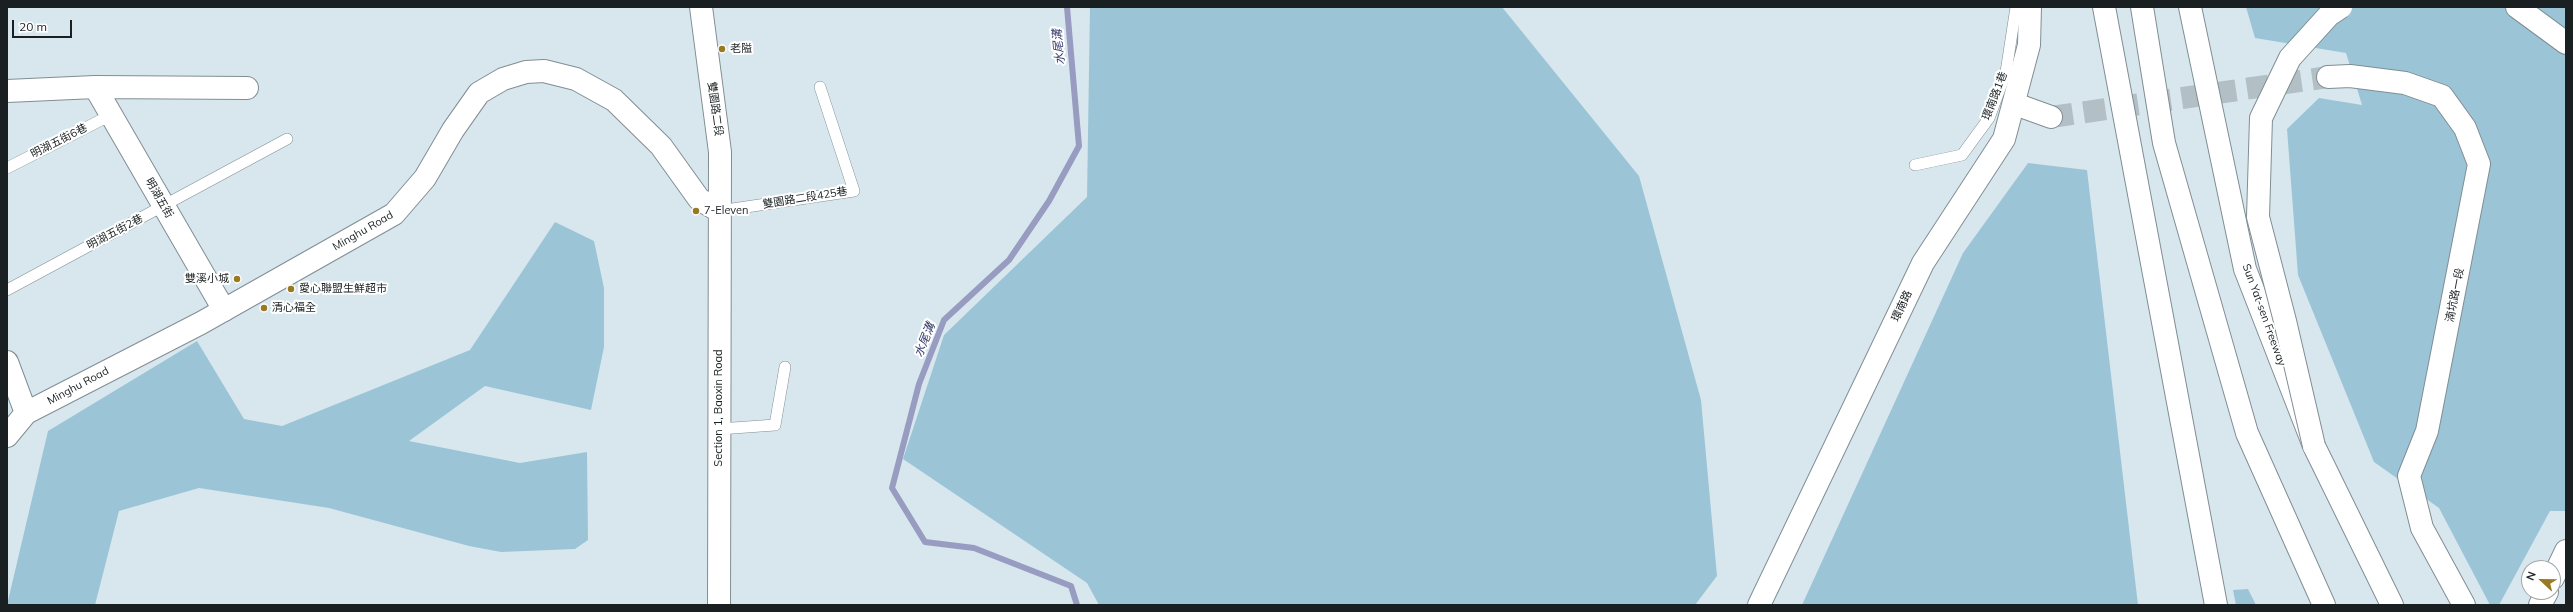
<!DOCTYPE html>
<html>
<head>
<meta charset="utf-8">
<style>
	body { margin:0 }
	#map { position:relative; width:2573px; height:612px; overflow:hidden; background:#d8e7ee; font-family:Mulish,sans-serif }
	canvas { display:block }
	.frame { position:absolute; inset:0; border:8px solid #1a2022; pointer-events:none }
	.north { position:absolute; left:2521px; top:560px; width:40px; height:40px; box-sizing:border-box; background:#fff; border:1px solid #a3a6a7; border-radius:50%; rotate:292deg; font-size:11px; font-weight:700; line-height:16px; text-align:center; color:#1a2022 }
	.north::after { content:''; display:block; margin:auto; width:14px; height:18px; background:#987a23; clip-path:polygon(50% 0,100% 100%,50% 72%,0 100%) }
	.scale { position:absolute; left:12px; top:20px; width:60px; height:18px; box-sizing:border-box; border:2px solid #1a2022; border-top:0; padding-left:5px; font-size:12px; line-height:14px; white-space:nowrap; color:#1a2022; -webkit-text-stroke:3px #fff; paint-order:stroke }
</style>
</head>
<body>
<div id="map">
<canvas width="2573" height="612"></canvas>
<div class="frame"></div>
<div class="north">N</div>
<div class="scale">20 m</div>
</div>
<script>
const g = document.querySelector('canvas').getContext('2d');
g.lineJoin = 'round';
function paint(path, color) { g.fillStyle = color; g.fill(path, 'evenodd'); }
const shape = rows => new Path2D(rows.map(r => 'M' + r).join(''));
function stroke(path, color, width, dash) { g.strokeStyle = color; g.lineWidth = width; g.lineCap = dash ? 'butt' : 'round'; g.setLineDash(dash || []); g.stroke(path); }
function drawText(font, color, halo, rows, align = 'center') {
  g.font = font + ' Mulish,"Noto Sans TC",sans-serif'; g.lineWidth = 4; g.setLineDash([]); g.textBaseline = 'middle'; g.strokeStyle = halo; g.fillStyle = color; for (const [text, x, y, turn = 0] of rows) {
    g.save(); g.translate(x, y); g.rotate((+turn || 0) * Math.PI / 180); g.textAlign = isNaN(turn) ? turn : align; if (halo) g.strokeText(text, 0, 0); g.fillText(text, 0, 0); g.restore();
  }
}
const green = shape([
	[1090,7,1502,7,1639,176,1701,400,1717,576,1695,605,1099,605,1087,583,903,459,944,335,1087,197],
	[2246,7,2566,7,2566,511,2550,511,2499,605,2490,605,2439,508,2374,462,2298,275,2287,129,2319,98,2362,105,2346,53,2255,38],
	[2028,163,2087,170,2138,605,1802,605,1963,253],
	[555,222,594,241,604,288,604,347,591,410,485,386,409,441,520,463,587,452,588,540,575,549,501,552,469,546,329,508,199,488,119,511,95,605,7,605,48,431,197,341,244,419,282,426,470,350],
	[2248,589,2256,605,2236,605,2233,590]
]);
const stream = shape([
	[1067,7,1079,146,1049,201,1009,260,944,320,919,384,892,488,925,542,974,548,1071,586,1077,605]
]);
const streetTunnel = shape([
	[2051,117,2328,77]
]);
const lane = shape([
	[1915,165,1962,155,1989,118,2006,72,2016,7],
	[7,168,111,115],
	[719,211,854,191,820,87],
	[7,290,287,139],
	[719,429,775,425,785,367]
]);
const street = shape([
	[2328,77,2350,76,2405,83,2442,96,2465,128,2479,164,2427,431,2409,476,2422,528,2464,605],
	[95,87,224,310],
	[7,91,95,87,247,88],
	[2015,104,2051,117],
	[7,362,26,413]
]);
const secondary = shape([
	[701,7,720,152,719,605],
	[7,436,26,413,201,323,394,214,425,178,453,130,479,93,503,79,526,72,544,71,576,79,614,100,661,146,699,199,719,211],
	[1759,605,1923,263,2004,139,2029,45,2030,7]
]);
const highway = shape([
	[2104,7,2216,605],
	[2142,7,2164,143,2247,433,2324,605],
	[2190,7,2245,269,2314,446,2392,605],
	[2517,7,2566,43],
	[2553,578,2566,551],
	[2540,605,2547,592]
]);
const highwayBridge = shape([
	[2314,446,2285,321,2258,217,2261,118,2290,58,2329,15,2341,7]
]);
const markers = [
	[722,49,4,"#987a23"],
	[696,211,4,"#987a23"],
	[237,279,4,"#987a23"],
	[291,289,4,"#987a23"],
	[264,308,4,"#987a23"]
];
const poiNames = [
	["老隘",730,49],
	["7-Eleven",704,211],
	["雙溪小城",229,279,"right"],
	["愛心聯盟生鮮超市",299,289],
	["清心福全",272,308]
];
const streetNames = [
	["環南路1巷",1995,96,-69],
	["雙園路二段",715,109,82],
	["明湖五街6巷",59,141,-27],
	["明湖五街",159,198,60],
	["雙園路二段425巷",805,198,-9],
	["Minghu Road",363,231,-30],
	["明湖五街2巷",115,232,-28],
	["湳坑路一段",2455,295,-79],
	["環南路",1902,306,-65],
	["Sun Yat-sen Freeway",2264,315,70],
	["Minghu Road",78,386,-28],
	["Section 1, Baoxin Road",719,408,-90]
];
const waterNames = [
	["水尾溝",1059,47,-95],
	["水尾溝",925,340,-68]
];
paint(green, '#9bc5d7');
stroke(stream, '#979cc0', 6);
stroke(streetTunnel, '#b2bfc5', 22, [22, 11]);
stroke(lane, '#808e94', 12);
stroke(street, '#808e94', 24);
stroke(secondary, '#808e94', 24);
stroke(highway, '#808e94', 24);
stroke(lane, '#fff', 11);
stroke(street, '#fff', 22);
stroke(secondary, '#fff', 22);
stroke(highway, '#fff', 22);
stroke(highwayBridge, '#808e94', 24, []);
stroke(highwayBridge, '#fff', 22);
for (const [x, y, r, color] of markers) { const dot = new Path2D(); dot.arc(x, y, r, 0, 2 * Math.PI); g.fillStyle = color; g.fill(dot); stroke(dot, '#fff', 1.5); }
drawText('11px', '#1a2022', '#fff', poiNames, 'left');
drawText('11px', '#1a2022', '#fff', streetNames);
drawText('italic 12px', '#393d6d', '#fff', waterNames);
</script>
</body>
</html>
